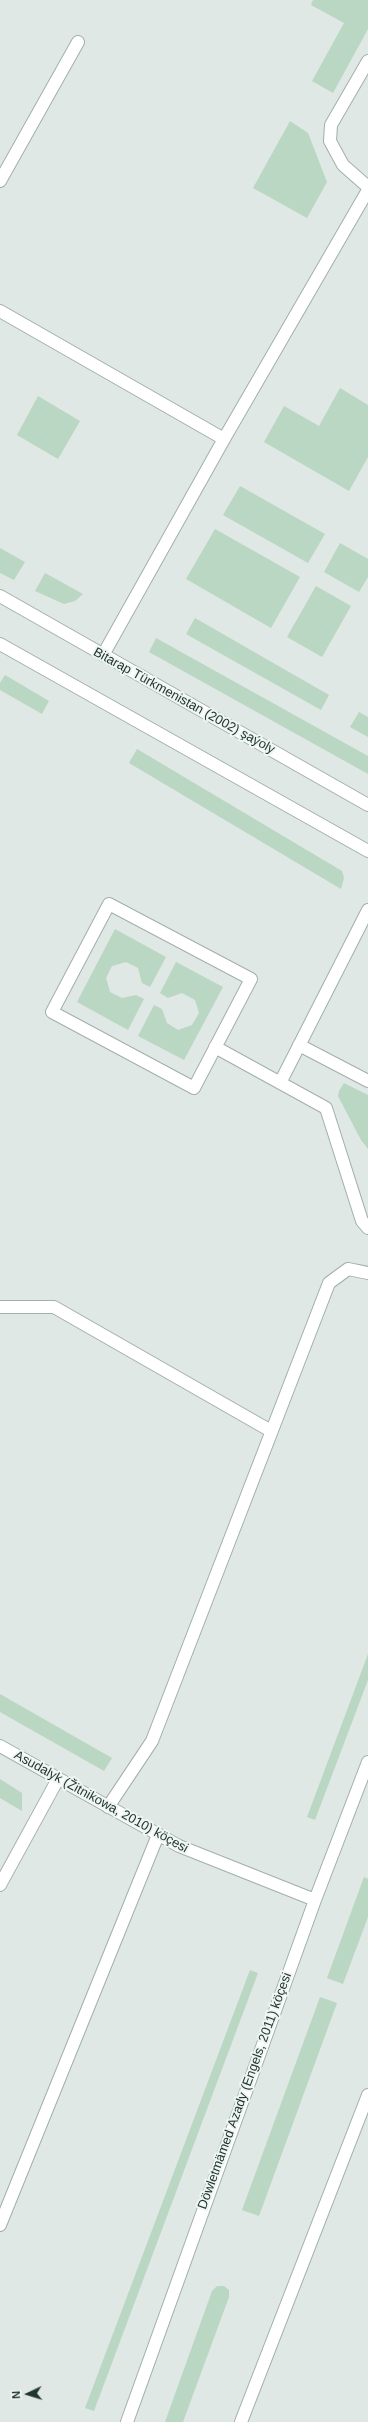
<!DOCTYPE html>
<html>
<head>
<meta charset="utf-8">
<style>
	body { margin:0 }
	#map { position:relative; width:368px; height:2422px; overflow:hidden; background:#dfe8e4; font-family:Helvetica,sans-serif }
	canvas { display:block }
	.north { position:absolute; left:8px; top:2374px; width:40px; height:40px; -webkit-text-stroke:3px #eef5f2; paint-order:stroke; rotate:266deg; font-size:11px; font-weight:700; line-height:16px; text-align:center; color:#223630 }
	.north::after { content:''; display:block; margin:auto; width:14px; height:18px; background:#223630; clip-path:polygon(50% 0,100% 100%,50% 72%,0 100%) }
</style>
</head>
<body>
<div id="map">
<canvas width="368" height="2422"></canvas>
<div class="north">N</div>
</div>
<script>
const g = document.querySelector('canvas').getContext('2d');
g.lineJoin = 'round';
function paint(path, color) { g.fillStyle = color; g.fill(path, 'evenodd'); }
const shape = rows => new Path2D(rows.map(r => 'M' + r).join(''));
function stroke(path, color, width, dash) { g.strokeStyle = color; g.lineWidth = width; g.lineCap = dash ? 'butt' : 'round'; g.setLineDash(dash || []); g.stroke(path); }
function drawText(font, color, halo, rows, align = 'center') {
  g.font = font + ' Helvetica,sans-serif'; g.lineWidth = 4; g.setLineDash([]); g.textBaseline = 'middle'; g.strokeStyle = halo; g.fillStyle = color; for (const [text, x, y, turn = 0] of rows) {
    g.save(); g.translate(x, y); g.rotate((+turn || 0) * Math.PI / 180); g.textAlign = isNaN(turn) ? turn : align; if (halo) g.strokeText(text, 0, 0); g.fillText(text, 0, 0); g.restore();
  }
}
const green = shape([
	[313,0,368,0,368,29,333,93,312,81,344,23,311,5],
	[290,121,308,133,327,182,307,218,253,188],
	[340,388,368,405,368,457,349,491,264,442,284,406,319,426],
	[38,396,80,421,58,459,17,435],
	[240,486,325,534,308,563,223,515],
	[215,529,300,577,271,628,186,579],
	[340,543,368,559,368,577,359,592,324,572],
	[0,548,25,562,14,580,0,573],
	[45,573,83,594,75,601,64,604,35,591],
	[316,586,351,606,322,657,287,637],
	[195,618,329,695,321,710,186,634],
	[156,638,368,756,368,774,149,652],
	[5,675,49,701,42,714,0,690,0,683],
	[359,712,368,717,368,737,350,727],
	[137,749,342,871,344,878,341,889,129,763],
	[115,929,166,957,150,987,142,983,138,968,126,962,112,966,106,978,110,992,122,998,136,995,144,999,128,1030,77,1002],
	[176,962,223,987,184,1060,138,1036,154,1005,162,1009,167,1023,178,1030,192,1025,199,1013,195,1000,182,993,168,998,160,993],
	[344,1083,368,1095,368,1149,361,1140,338,1096,339,1091],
	[368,1654,368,1680,315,1820,307,1817],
	[0,1694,112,1758,104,1771,0,1712],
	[0,1779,22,1793,22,1811,0,1798],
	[364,1877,368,1879,368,1917,343,1984,327,1978],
	[250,1970,258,1973,94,2411,85,2408],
	[320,1997,337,2003,259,2216,242,2210],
	[217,2286,224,2286,229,2290,229,2297,183,2422,165,2422,212,2291]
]);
const minor = shape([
	[368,61,331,125,330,141,343,165,368,187],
	[0,181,78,42],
	[0,311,224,439],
	[0,596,368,805],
	[0,644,368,851],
	[103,655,224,439,368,190],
	[109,904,251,979,194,1088,52,1012,109,904],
	[299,1045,368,1081],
	[215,1047,326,1108,362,1221,368,1228],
	[280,1083,368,910],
	[0,1307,54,1307,271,1431],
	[0,1746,179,1846,315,1900],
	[108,1807,152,1741,329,1283,348,1269,368,1273],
	[0,1885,58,1779],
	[0,2225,158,1835],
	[127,2422,315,1900,368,1762],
	[241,2422,368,2095]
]);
const streetNames = [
	["Bitarap Türkmenistan (2002) şaýoly",184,701,29],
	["Asudalyk (Žitnikowa, 2010) köçesi",101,1802,29],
	["Döwletmämed Azady (Engels, 2011) köçesi",245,2091,-70]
];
paint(green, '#b9d7c2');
stroke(minor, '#a3afaa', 14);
stroke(minor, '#fff', 12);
drawText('13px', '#223630', '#eef5f2', streetNames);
</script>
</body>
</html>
